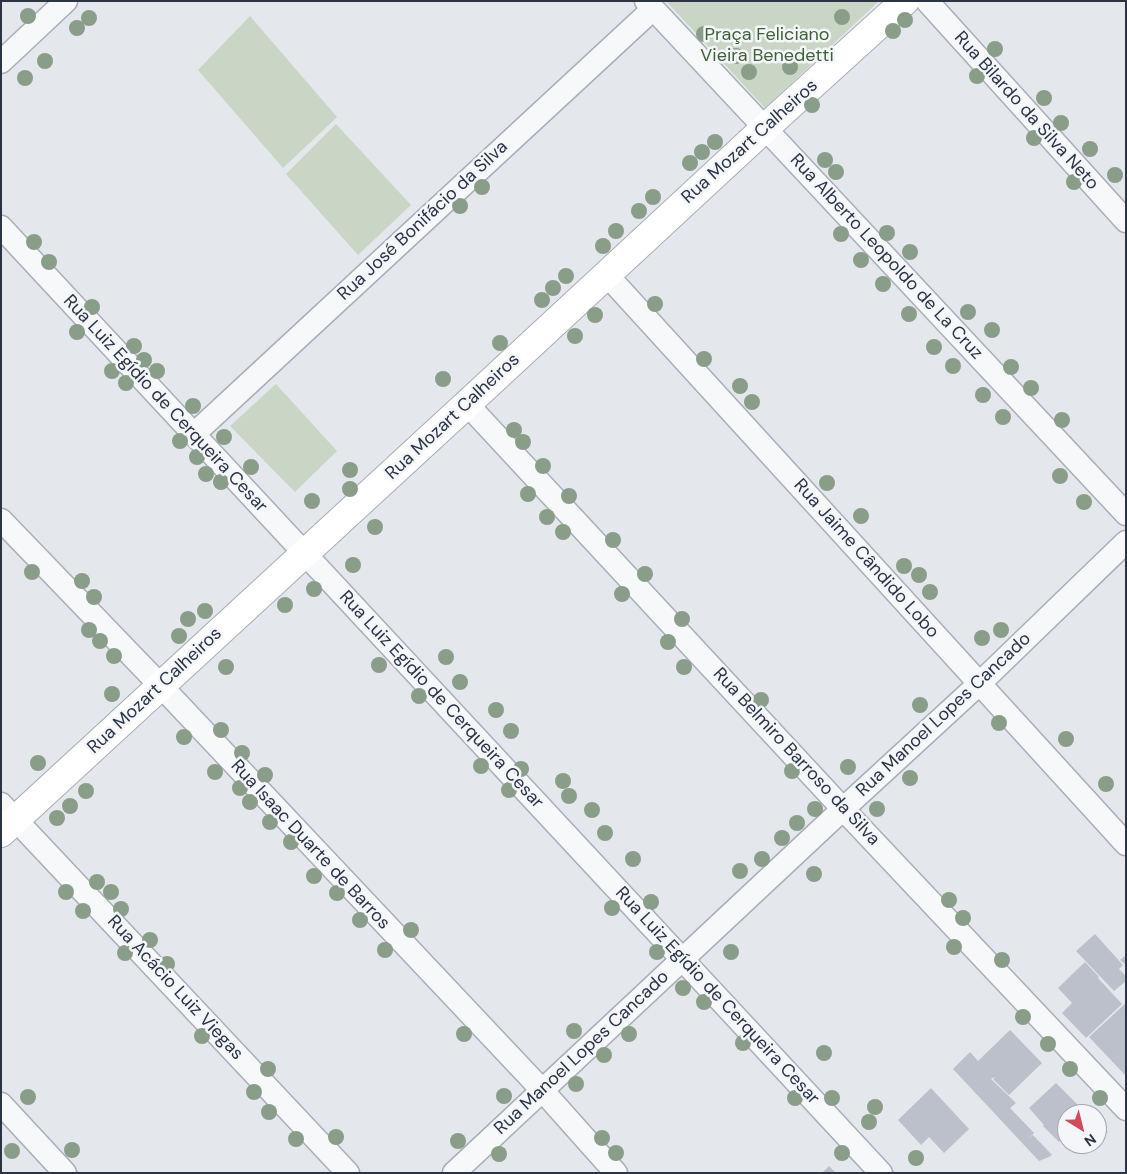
<!DOCTYPE html>
<html>
<head>
<meta charset="utf-8">
<style>
	body { margin:0 }
	#map { position:relative; width:1127px; height:1174px; overflow:hidden; background:#e4e7ec; font-family:"DM Sans",sans-serif }
	canvas { display:block }
	.frame { position:absolute; inset:0; border:2px solid #2b3445; pointer-events:none }
	.north { position:absolute; left:1057px; top:1104px; width:50px; height:50px; box-sizing:border-box; background:#f4f6f9; border:1px solid #a4a8b1; border-radius:50%; rotate:144deg; font-size:14px; font-weight:700; line-height:20px; text-align:center; color:#2b3445 }
	.north::after { content:''; display:block; margin:auto; width:18px; height:22px; background:#d1495b; clip-path:polygon(50% 0,100% 100%,50% 72%,0 100%) }
</style>
</head>
<body>
<div id="map">
<canvas width="1127" height="1174"></canvas>
<div class="frame"></div>
<div class="north">N</div>
</div>
<script>
const g = document.querySelector('canvas').getContext('2d');
g.lineJoin = 'round';
function paint(path, color) { g.fillStyle = color; g.fill(path, 'evenodd'); }
const shape = rows => new Path2D(rows.map(r => 'M' + r).join(''));
function stroke(path, color, width, dash) { g.strokeStyle = color; g.lineWidth = width; g.lineCap = dash ? 'butt' : 'round'; g.setLineDash(dash || []); g.stroke(path); }
function drawText(font, color, halo, rows, align = 'center') {
  g.font = font + ' "DM Sans",sans-serif'; g.lineWidth = 5; g.setLineDash([]); g.textBaseline = 'middle'; g.strokeStyle = halo; g.fillStyle = color; for (const [text, x, y, turn = 0] of rows) {
    g.save(); g.translate(x, y); g.rotate((+turn || 0) * Math.PI / 180); g.textAlign = isNaN(turn) ? turn : align; if (halo) g.strokeText(text, 0, 0); g.fillText(text, 0, 0); g.restore();
  }
}
const green = shape([
	[666,1,879,1,765,108],
	[250,16,337,117,283,168,198,70],
	[336,124,411,205,358,255,286,174],
	[276,384,337,451,295,492,230,426]
]);
const building = shape([
	[1095,934,1123,965,1119,969,1126,976,1126,981,1114,991,1076,951],
	[1126,955,1126,965,1120,960],
	[1085,962,1099,977,1098,978,1122,1004,1086,1038,1062,1013,1072,1003,1058,988],
	[1126,1003,1126,1076,1089,1037],
	[1010,1030,1042,1063,1009,1095,993,1079,995,1078,994,1077,991,1079,1016,1103,1010,1108,1034,1133,1028,1139,1033,1135,1052,1155,1049,1157,1039,1161,953,1069,970,1052,978,1061],
	[1056,1083,1085,1112,1087,1110,1091,1114,1067,1114,1067,1135,1059,1142,1043,1126,1044,1125,1029,1108],
	[931,1088,969,1129,944,1153,929,1137,921,1145,898,1120],
	[1097,1120,1108,1132,1097,1137],
	[829,1166,836,1173,822,1173]
]);
const street = shape([
	[646,1,1126,514],
	[927,1,1126,221],
	[1,62,66,1],
	[1,227,881,1173],
	[606,274,1126,844],
	[467,404,843,809,1126,1109],
	[194,434,653,9],
	[1,520,161,686,542,1090,616,1173],
	[1,804,348,1173],
	[1,1104,65,1173],
	[454,1173,843,809,979,684,1126,542]
]);
const secondary = shape([
	[1,833,467,404,765,128,905,1]
]);
const trees = [
	[28,16],
	[842,17],
	[89,18],
	[905,20],
	[77,28],
	[893,31],
	[704,34],
	[995,49],
	[736,56],
	[45,61],
	[790,67],
	[749,72],
	[977,76],
	[25,78],
	[1044,98],
	[812,105],
	[1061,123],
	[1034,138],
	[715,142],
	[1090,149],
	[702,152],
	[825,160],
	[690,163],
	[836,172],
	[1115,175],
	[1074,182],
	[482,187],
	[653,197],
	[460,206],
	[639,211],
	[616,231],
	[887,233],
	[841,234],
	[34,242],
	[603,246],
	[910,252],
	[861,260],
	[49,262],
	[566,276],
	[883,284],
	[553,288],
	[542,300],
	[655,304],
	[92,307],
	[968,312],
	[909,314],
	[595,315],
	[992,330],
	[77,332],
	[575,336],
	[500,343],
	[134,346],
	[934,347],
	[704,359],
	[144,360],
	[953,366],
	[1011,367],
	[112,371],
	[157,371],
	[443,379],
	[126,383],
	[740,386],
	[1031,388],
	[983,395],
	[752,402],
	[193,406],
	[1003,417],
	[1062,420],
	[514,430],
	[224,437],
	[180,441],
	[523,442],
	[197,457],
	[543,466],
	[251,467],
	[350,470],
	[206,474],
	[1060,476],
	[221,482],
	[827,483],
	[350,489],
	[528,494],
	[569,496],
	[312,501],
	[1084,502],
	[861,516],
	[547,517],
	[375,527],
	[563,532],
	[613,540],
	[353,565],
	[904,566],
	[32,572],
	[645,574],
	[919,575],
	[82,581],
	[314,589],
	[930,592],
	[622,594],
	[94,597],
	[285,605],
	[205,611],
	[188,619],
	[682,619],
	[89,630],
	[1001,630],
	[179,636],
	[982,638],
	[100,641],
	[668,642],
	[114,656],
	[446,657],
	[379,665],
	[226,667],
	[684,667],
	[460,682],
	[112,694],
	[419,696],
	[761,700],
	[920,705],
	[496,710],
	[999,723],
	[221,730],
	[511,731],
	[184,737],
	[1066,739],
	[242,753],
	[38,763],
	[481,766],
	[848,767],
	[521,769],
	[792,771],
	[215,772],
	[265,775],
	[910,778],
	[563,781],
	[1106,784],
	[240,788],
	[509,790],
	[86,791],
	[569,796],
	[250,802],
	[70,806],
	[815,809],
	[877,809],
	[592,810],
	[57,818],
	[270,822],
	[797,823],
	[605,833],
	[782,838],
	[291,842],
	[633,859],
	[762,859],
	[740,871],
	[814,874],
	[314,876],
	[97,882],
	[66,892],
	[111,892],
	[337,893],
	[949,900],
	[651,902],
	[612,908],
	[121,909],
	[83,911],
	[963,918],
	[360,920],
	[411,930],
	[150,940],
	[954,947],
	[385,950],
	[657,952],
	[731,952],
	[125,953],
	[1002,960],
	[167,964],
	[683,988],
	[704,1002],
	[1023,1017],
	[574,1031],
	[464,1034],
	[629,1034],
	[202,1036],
	[743,1043],
	[1048,1044],
	[824,1053],
	[604,1055],
	[268,1069],
	[1070,1069],
	[576,1084],
	[254,1092],
	[504,1096],
	[28,1097],
	[795,1098],
	[832,1098],
	[1100,1098],
	[875,1107],
	[269,1112],
	[869,1122],
	[336,1137],
	[602,1138],
	[296,1139],
	[458,1141],
	[72,1150],
	[12,1151],
	[616,1153],
	[842,1153],
	[499,1154],
	[916,1158]
];
const parkNames = [
	["Praça Feliciano",767,35],
	["Vieira Benedetti",767,56]
];
const streetNames = [
	["Rua Bilardo da Silva Neto",1026,111,48],
	["Rua Mozart Calheiros",750,142,-42],
	["Rua José Bonifácio da Silva",423,221,-43],
	["Rua Alberto Leopoldo de La Cruz",886,257,47],
	["Rua Luiz Egídio de Cerqueira Cesar",165,404,47],
	["Rua Mozart Calheiros",453,417,-43],
	["Rua Jaime Cândido Lobo",866,559,48],
	["Rua Mozart Calheiros",155,691,-43],
	["Rua Luiz Egídio de Cerqueira Cesar",441,700,47],
	["Rua Manoel Lopes Cancado",944,715,-43],
	["Rua Belmiro Barroso da Silva",796,757,47],
	["Rua Isaac Duarte de Barros",310,845,47],
	["Rua Acácio Luiz Viegas",175,988,47],
	["Rua Luiz Egídio de Cerqueira Cesar",717,996,47],
	["Rua Manoel Lopes Cancado",582,1053,-43]
];
paint(green, '#c9d6c5');
paint(building, '#bbc0ca');
stroke(street, '#a9aeb7', 25);
stroke(secondary, '#a9aeb7', 30);
stroke(street, '#f7f8fa', 22);
stroke(secondary, '#fff', 28);
g.fillStyle = '#899d89';
for (const [x, y] of trees) { g.beginPath(); g.arc(x, y, 8, 0, 2 * Math.PI); g.fill(); }
drawText('18px', '#3f6138', '#f4f6f9', parkNames);
drawText('18px', '#2b3445', '#f4f6f9', streetNames);
</script>
</body>
</html>
